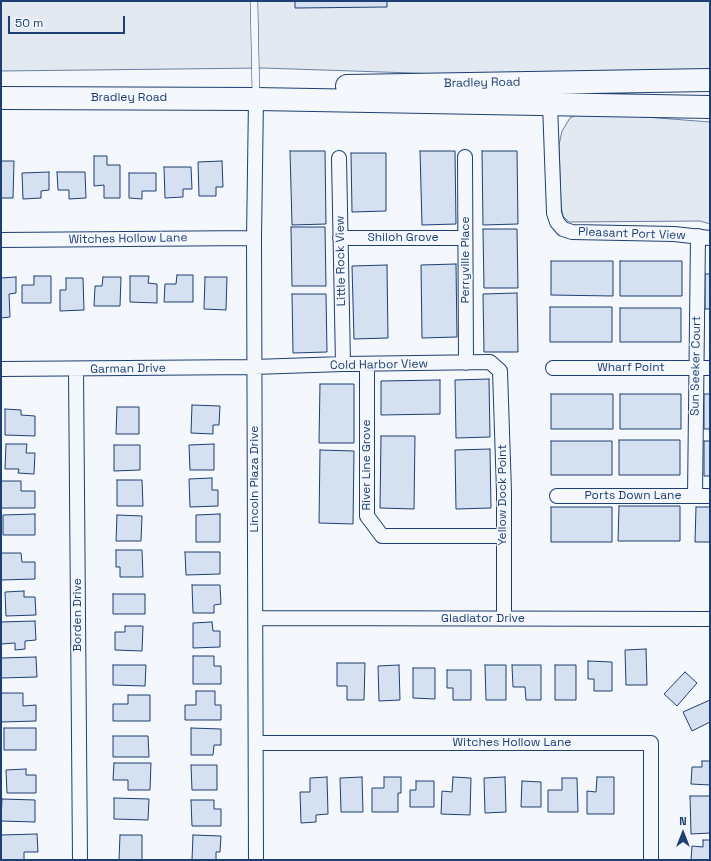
<!DOCTYPE html>
<html>
<head>
<meta charset="utf-8">
<style>
	body { margin:0 }
	#map { position:relative; width:711px; height:861px; overflow:hidden; background:#f4f7fb; font-family:"Space Grotesk",sans-serif }
	canvas { display:block }
	.frame { position:absolute; inset:0; border:2px solid #1d3f73; pointer-events:none }
	.north { position:absolute; left:663px; top:813px; width:40px; height:40px; -webkit-text-stroke:3px #f4f7fb; paint-order:stroke; rotate:0deg; font-size:11px; font-weight:700; line-height:16px; text-align:center; color:#1d3f73 }
	.north::after { content:''; display:block; margin:auto; width:14px; height:18px; background:#1d3f73; clip-path:polygon(50% 0,100% 100%,50% 72%,0 100%) }
	.scale { position:absolute; left:8px; top:16px; width:117px; height:18px; box-sizing:border-box; border:2px solid #1d3f73; border-top:0; padding-left:5px; font-size:12px; line-height:14px; white-space:nowrap; color:#1d3f73; -webkit-text-stroke:3px #f4f7fb; paint-order:stroke }
</style>
</head>
<body>
<div id="map">
<canvas width="711" height="861"></canvas>
<div class="frame"></div>
<div class="north">N</div>
<div class="scale">50 m</div>
</div>
<script>
const g = document.querySelector('canvas').getContext('2d');
g.lineJoin = 'round';
function paint(path, color) { g.fillStyle = color; g.fill(path, 'evenodd'); }
const shape = rows => new Path2D(rows.map(r => 'M' + r).join(''));
function stroke(path, color, width, dash) { g.strokeStyle = color; g.lineWidth = width; g.lineCap = dash ? 'butt' : 'round'; g.setLineDash(dash || []); g.stroke(path); }
function drawText(font, color, halo, rows, align = 'center') {
  g.font = font + ' "Space Grotesk",sans-serif'; g.lineWidth = 3; g.setLineDash([]); g.textBaseline = 'middle'; g.strokeStyle = halo; g.fillStyle = color; for (const [text, x, y, turn = 0] of rows) {
    g.save(); g.translate(x, y); g.rotate((+turn || 0) * Math.PI / 180); g.textAlign = isNaN(turn) ? turn : align; if (halo) g.strokeText(text, 0, 0); g.fillText(text, 0, 0); g.restore();
  }
}
const green = shape([
	[1,1,710,1,710,71,442,74,263,68,1,71,1,1],
	[581,112,710,122,710,224,700,221,569,222,563,216,561,206,559,145,562,131,570,118,581,112]
]);
const building = shape([
	[295,1,387,1,387,7,295,8,295,1],
	[290,151,325,151,326,224,292,225,290,151],
	[420,151,455,151,456,224,422,225,420,151],
	[482,151,517,151,518,224,483,225,482,151],
	[351,153,386,153,386,211,352,212,351,153],
	[94,156,107,156,107,165,120,165,120,198,104,198,104,185,94,186,94,156],
	[1,161,14,161,13,198,1,198,1,161],
	[222,161,223,187,216,187,216,196,199,196,198,162,222,161],
	[164,167,191,167,192,189,183,189,183,197,165,198,164,167],
	[49,172,49,190,41,191,41,198,23,199,22,173,49,172],
	[57,172,85,172,86,198,69,199,69,190,58,190,57,172],
	[129,173,156,173,156,191,142,191,142,199,129,198,129,173],
	[291,227,325,227,326,286,292,286,291,227],
	[483,229,517,229,518,288,484,288,483,229],
	[551,261,613,261,613,296,551,295,551,261],
	[620,261,682,261,682,296,620,296,620,261],
	[456,264,457,337,422,338,421,265,456,264],
	[387,265,388,338,354,339,352,266,387,265],
	[705,274,710,274,710,309,705,309,705,274],
	[177,275,193,275,193,302,164,302,165,284,176,284,177,275],
	[34,276,51,276,51,303,22,303,22,285,34,285,34,276],
	[130,276,149,276,148,283,157,284,157,303,130,302,130,276],
	[16,277,16,293,9,294,10,317,1,318,1,278,16,277],
	[103,277,121,277,120,306,94,306,95,286,102,286,103,277],
	[205,277,227,277,226,310,204,309,205,277],
	[66,278,83,278,84,310,60,311,60,290,66,290,66,278],
	[517,293,518,352,484,352,483,294,517,293],
	[292,294,326,294,327,352,293,353,292,294],
	[550,307,612,307,612,342,550,342,550,307],
	[620,308,681,308,681,342,620,342,620,308],
	[489,379,490,437,456,438,455,380,489,379],
	[440,380,440,414,381,415,381,381,440,380],
	[320,384,354,384,354,443,319,443,320,384],
	[551,394,613,394,613,429,551,429,551,394],
	[620,394,681,394,681,429,620,429,620,394],
	[704,394,710,394,710,429,704,429,704,394],
	[192,405,220,406,219,425,213,425,213,434,191,433,192,405],
	[117,407,139,407,139,434,116,434,117,407],
	[5,409,21,410,21,415,35,416,35,436,5,435,5,409],
	[381,436,415,436,414,509,380,508,381,436],
	[619,440,680,440,680,475,619,475,619,440],
	[551,441,612,441,612,475,551,475,551,441],
	[704,441,710,441,710,476,704,476,704,441],
	[6,444,27,444,26,453,35,453,34,474,18,473,19,469,5,469,6,444],
	[214,444,214,470,190,470,189,445,214,444],
	[114,445,140,445,140,470,114,471,114,445],
	[490,449,491,508,456,509,455,450,490,449],
	[320,450,354,451,353,524,319,523,320,450],
	[212,478,212,490,218,490,218,506,190,507,189,479,212,478],
	[117,480,142,480,143,506,117,506,117,480],
	[1,481,21,481,21,491,35,491,35,508,1,508,1,481],
	[619,506,680,506,680,541,618,541,619,506],
	[551,507,612,507,612,542,551,542,551,507],
	[696,507,710,507,710,542,695,542,696,507],
	[35,514,35,535,3,535,3,515,35,514],
	[220,514,220,542,196,542,196,515,220,514],
	[117,515,142,516,141,541,116,541,117,515],
	[116,550,142,550,143,577,120,577,120,567,116,567,116,550],
	[185,552,220,552,220,574,186,575,185,552],
	[1,553,21,553,22,562,35,562,35,579,1,580,1,553],
	[192,585,220,585,221,604,214,605,214,613,193,613,192,585],
	[24,591,24,597,35,597,36,615,6,616,5,592,24,591],
	[113,594,145,594,145,614,113,614,113,594],
	[35,621,36,640,25,641,25,649,15,650,15,643,1,644,1,622,35,621],
	[212,622,213,631,220,631,220,647,193,648,193,623,212,622],
	[125,626,143,626,142,651,115,650,115,632,125,632,125,626],
	[646,649,647,685,626,685,625,650,646,649],
	[193,656,214,656,214,666,221,666,221,684,193,684,193,656],
	[36,657,37,677,1,678,1,658,36,657],
	[588,661,612,662,612,691,594,691,594,679,588,679,588,661],
	[337,663,365,663,364,700,347,700,347,686,337,686,337,663],
	[113,665,146,665,145,686,113,685,113,665],
	[399,665,400,700,379,701,378,666,399,665],
	[485,665,506,665,506,700,486,700,485,665],
	[512,665,541,665,541,700,526,700,525,687,513,687,512,665],
	[555,665,576,665,576,700,555,700,555,665],
	[413,668,435,668,435,699,413,698,413,668],
	[447,670,471,670,471,700,453,700,453,688,447,688,447,670],
	[685,672,697,683,677,706,664,694,685,672],
	[196,691,215,691,215,705,221,705,221,720,185,720,185,705,196,705,196,691],
	[1,693,23,693,23,706,36,705,36,721,1,722,1,693],
	[128,695,150,695,150,721,113,721,113,704,128,704,128,695],
	[710,700,710,722,692,731,683,712,710,700],
	[4,728,36,728,36,750,4,750,4,728],
	[191,728,221,729,221,745,214,745,213,755,191,755,191,728],
	[113,736,148,736,149,757,113,757,113,736],
	[702,761,710,761,710,785,691,784,692,767,702,767,702,761],
	[114,763,151,763,150,790,128,790,128,780,113,780,114,763],
	[191,765,217,765,217,790,192,790,191,765],
	[26,769,26,775,36,775,36,793,7,793,6,770,26,769],
	[327,777,328,814,316,815,316,822,301,823,300,792,310,792,310,778,327,777],
	[362,777,363,812,341,812,340,778,362,777],
	[384,777,401,777,401,793,398,793,398,812,372,812,372,788,384,788,384,777],
	[453,777,471,778,470,815,441,814,442,791,452,792,453,777],
	[505,777,506,812,485,813,484,778,505,777],
	[597,777,614,777,614,814,587,814,587,791,596,792,597,777],
	[562,778,577,778,578,812,548,812,548,790,562,790,562,778],
	[416,781,434,781,434,807,410,807,410,790,416,790,416,781],
	[522,781,541,782,541,807,521,807,522,781],
	[690,796,710,796,710,833,691,834,690,796],
	[114,798,149,799,148,820,114,819,114,798],
	[2,799,35,800,35,822,1,821,2,799],
	[191,800,214,800,214,809,221,809,221,826,192,826,191,800],
	[37,834,38,852,24,852,24,860,1,860,1,835,37,834],
	[120,835,142,835,142,860,119,860,120,835],
	[193,835,221,836,220,852,216,852,216,860,192,860,193,835],
	[703,840,710,840,710,860,691,860,692,846,703,847,703,840]
]);
const lane = shape([
	[254,1,256,97]
]);
const street = shape([
	[256,99,254,238,256,860],
	[550,104,554,213,557,222,563,229,572,232,674,234,710,238],
	[465,157,466,363],
	[339,158,343,364],
	[340,238,465,238],
	[1,240,254,238],
	[367,364,367,516,382,536,503,536],
	[553,368,710,368],
	[1,369,254,367,343,364,490,362,500,371,504,492,504,619],
	[76,369,80,860],
	[557,496,710,496],
	[695,496,698,236],
	[256,618,710,619],
	[256,743,651,743,651,860]
]);
const primary = shape([
	[347,86,710,80],
	[1,98,256,99,710,107]
]);
const streetNames = [
	["Bradley Road",482,83,-1],
	["Bradley Road",129,98],
	["Pleasant Port View",632,234,2],
	["Shiloh Grove",403,238],
	["Witches Hollow Lane",128,239,-1],
	["Perryville Place",466,260,-90],
	["Little Rock View",341,261,-91],
	["Cold Harbor View",379,365,-1],
	["Sun Seeker Court",696,366,-89],
	["Wharf Point",631,368],
	["Garman Drive",128,369,-1],
	["River Line Grove",367,465,-90],
	["Lincoln Plaza Drive",255,479,-90],
	["Yellow Dock Point",503,495,-90],
	["Ports Down Lane",633,496],
	["Borden Drive",78,615,-90],
	["Gladiator Drive",483,619],
	["Witches Hollow Lane",512,743]
];
paint(green, '#e3e9f0');
stroke(green, '#687fa3', 1);
paint(building, '#d5e0f0');
stroke(building, '#1d3f73', 1);
stroke(lane, '#1d3f73', 8);
stroke(street, '#1d3f73', 16);
stroke(primary, '#1d3f73', 24);
stroke(lane, '#f4f7fb', 7);
stroke(street, '#f4f7fb', 14);
stroke(primary, '#f4f7fb', 22);
drawText('12px', '#1d3f73', '#f4f7fb', streetNames);
</script>
</body>
</html>
